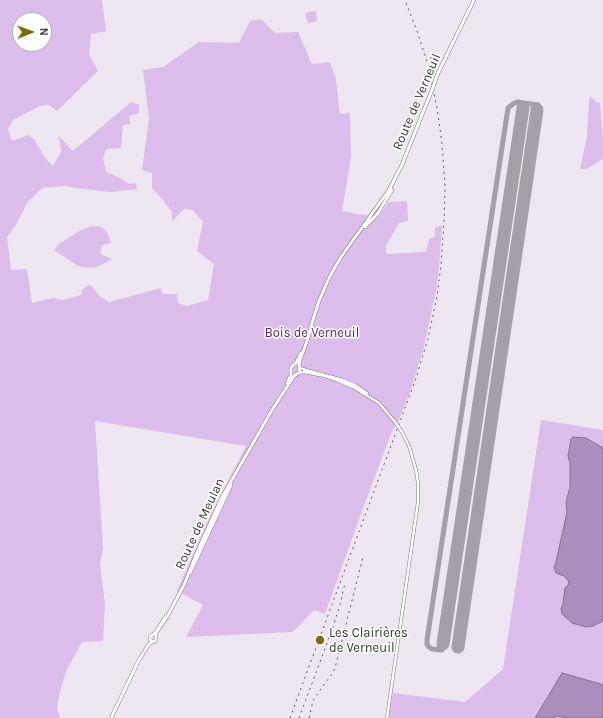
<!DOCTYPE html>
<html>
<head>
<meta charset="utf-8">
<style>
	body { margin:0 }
	#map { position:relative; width:603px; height:718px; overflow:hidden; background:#eee7f1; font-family:Karla,sans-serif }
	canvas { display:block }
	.north { position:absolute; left:12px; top:12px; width:40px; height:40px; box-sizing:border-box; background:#fff; border:1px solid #aeadaf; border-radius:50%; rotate:89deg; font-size:11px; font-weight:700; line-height:16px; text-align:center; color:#353337 }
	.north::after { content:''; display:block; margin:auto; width:14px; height:18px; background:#7b6c07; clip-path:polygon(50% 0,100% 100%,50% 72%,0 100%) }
</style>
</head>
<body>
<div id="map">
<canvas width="603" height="718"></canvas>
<div class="north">N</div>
</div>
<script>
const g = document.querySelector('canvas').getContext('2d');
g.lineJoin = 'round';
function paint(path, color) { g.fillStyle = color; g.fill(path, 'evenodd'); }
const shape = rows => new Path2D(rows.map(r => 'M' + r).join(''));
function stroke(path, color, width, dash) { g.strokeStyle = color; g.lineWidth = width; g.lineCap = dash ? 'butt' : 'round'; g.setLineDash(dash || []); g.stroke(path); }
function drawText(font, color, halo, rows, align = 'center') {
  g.font = font + ' Karla,sans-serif'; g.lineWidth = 3; g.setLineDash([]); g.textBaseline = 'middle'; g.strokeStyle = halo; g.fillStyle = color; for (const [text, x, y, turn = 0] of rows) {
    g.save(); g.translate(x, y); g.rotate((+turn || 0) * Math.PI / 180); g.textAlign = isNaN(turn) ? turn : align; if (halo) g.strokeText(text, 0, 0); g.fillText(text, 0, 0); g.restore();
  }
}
const green = shape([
	[0,0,102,0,106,31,91,34,89,54,98,71,57,111,49,105,40,106,13,120,8,129,12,141,28,135,34,139,45,158,53,166,61,152,59,136,73,151,131,102,139,105,139,113,129,116,130,124,123,125,121,148,106,149,103,158,106,172,120,178,129,184,136,183,137,189,110,192,83,189,65,186,42,188,27,203,16,225,7,237,11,270,27,269,32,303,53,298,63,300,81,295,82,290,88,285,92,286,99,296,109,302,161,288,162,294,177,294,178,303,187,306,208,300,214,264,197,251,203,221,192,210,184,209,172,221,172,212,163,200,152,188,152,173,142,170,149,119,143,70,163,67,199,42,239,43,250,21,261,19,275,33,298,32,312,64,330,62,336,80,340,114,350,113,351,157,342,211,357,214,379,216,389,202,407,201,408,221,399,223,386,246,386,254,426,252,427,246,428,245,429,239,435,236,435,228,442,225,439,268,436,291,423,351,410,392,398,422,391,434,362,511,325,614,314,610,299,626,292,632,186,637,203,605,177,591,209,518,246,446,95,421,103,548,100,564,105,604,103,641,82,642,66,671,59,696,57,709,60,718,0,718],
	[20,20,44,20,44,44,20,44],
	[316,11,317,21,308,23,305,13],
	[591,97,596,102,600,103,603,139,603,159,588,168,585,169,580,169,587,137,589,99],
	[92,226,102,227,108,234,111,243,102,245,100,254,112,259,103,264,96,267,88,268,78,266,54,250,60,243,81,230],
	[541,420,603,430,603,718,388,718,393,693,465,702,503,669]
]);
const water = shape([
	[573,437,586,438,603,448,603,621,593,626,586,627,572,623,562,614,561,609,563,604,565,588,569,584,568,580,564,576,556,573,554,567,556,562,567,512,566,502,570,487,570,463,568,456,571,439,573,437],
	[562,673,601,684,603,685,603,718,567,718,557,716,553,718,535,718,562,673]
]);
const taxiway = shape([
	[524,103,538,105,537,110],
	[443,644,442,650,432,649,429,647,427,644,427,640,508,108,513,104,517,102,524,103,523,108]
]);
const runway = shape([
	[443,644,523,108],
	[458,647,537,110]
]);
const tertiary = shape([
	[300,368,306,370,343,380,355,385,367,393],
	[299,373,304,372,325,376,337,380,353,387,379,403,396,423],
	[387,718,418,502,418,483,416,470,409,446,403,434]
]);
const secondary = shape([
	[438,73,474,0],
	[403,162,432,90],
	[365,227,378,213,392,190],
	[311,326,319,301,329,278,341,257,389,190,404,161],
	[287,383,291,375,291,367,296,363,301,353],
	[190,573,231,485],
	[184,585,198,550,221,499,272,410,294,376,300,372,299,363,307,341,312,324],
	[154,642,150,640,150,637,156,632,166,616],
	[111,718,139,660,149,644,156,640,156,633,167,617,184,585]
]);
const rail = shape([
	[290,718,347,564,415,381,428,339,437,296,441,265,444,222,445,185,442,144,438,114,429,68,417,31,405,0],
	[299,718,332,630,340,605,345,583],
	[309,718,313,701,316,696,326,682,332,674,335,668,363,557]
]);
const tertiaryBridge = shape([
	[396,423,403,434]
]);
const secondaryBridge = shape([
	[432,90,438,73]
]);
const markers = [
	[320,640,5,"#7b6c07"]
];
const streetNames = [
	["Route de Verneuil",417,102,-67],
	["Route de Meulan",200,524,-65]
];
const parkNames = [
	["Bois de Verneuil",312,333]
];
const poiNames = [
	["Les Clairières",329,633],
	["de Verneuil",329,648]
];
paint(green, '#dcbdec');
paint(water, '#ad8cbe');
stroke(water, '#897196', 1);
stroke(taxiway, '#a5a0a8', 5);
stroke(runway, '#a5a0a8', 13);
stroke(tertiary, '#7d7780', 3.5);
stroke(secondary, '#7d7780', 4);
stroke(tertiary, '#fff', 2.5);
stroke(secondary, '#fff', 3);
stroke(rail, '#5c595e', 1, [2, 4]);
stroke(tertiaryBridge, '#7d7780', 3.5, []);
stroke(secondaryBridge, '#7d7780', 4, []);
stroke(tertiaryBridge, '#fff', 2.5);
stroke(secondaryBridge, '#fff', 3);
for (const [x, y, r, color] of markers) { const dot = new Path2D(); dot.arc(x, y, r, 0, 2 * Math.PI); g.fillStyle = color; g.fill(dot); stroke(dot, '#fff', 1.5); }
drawText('13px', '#353337', '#fff', streetNames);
drawText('13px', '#552968', '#fff', parkNames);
drawText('13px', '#353337', '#fff', poiNames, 'left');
</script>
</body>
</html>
